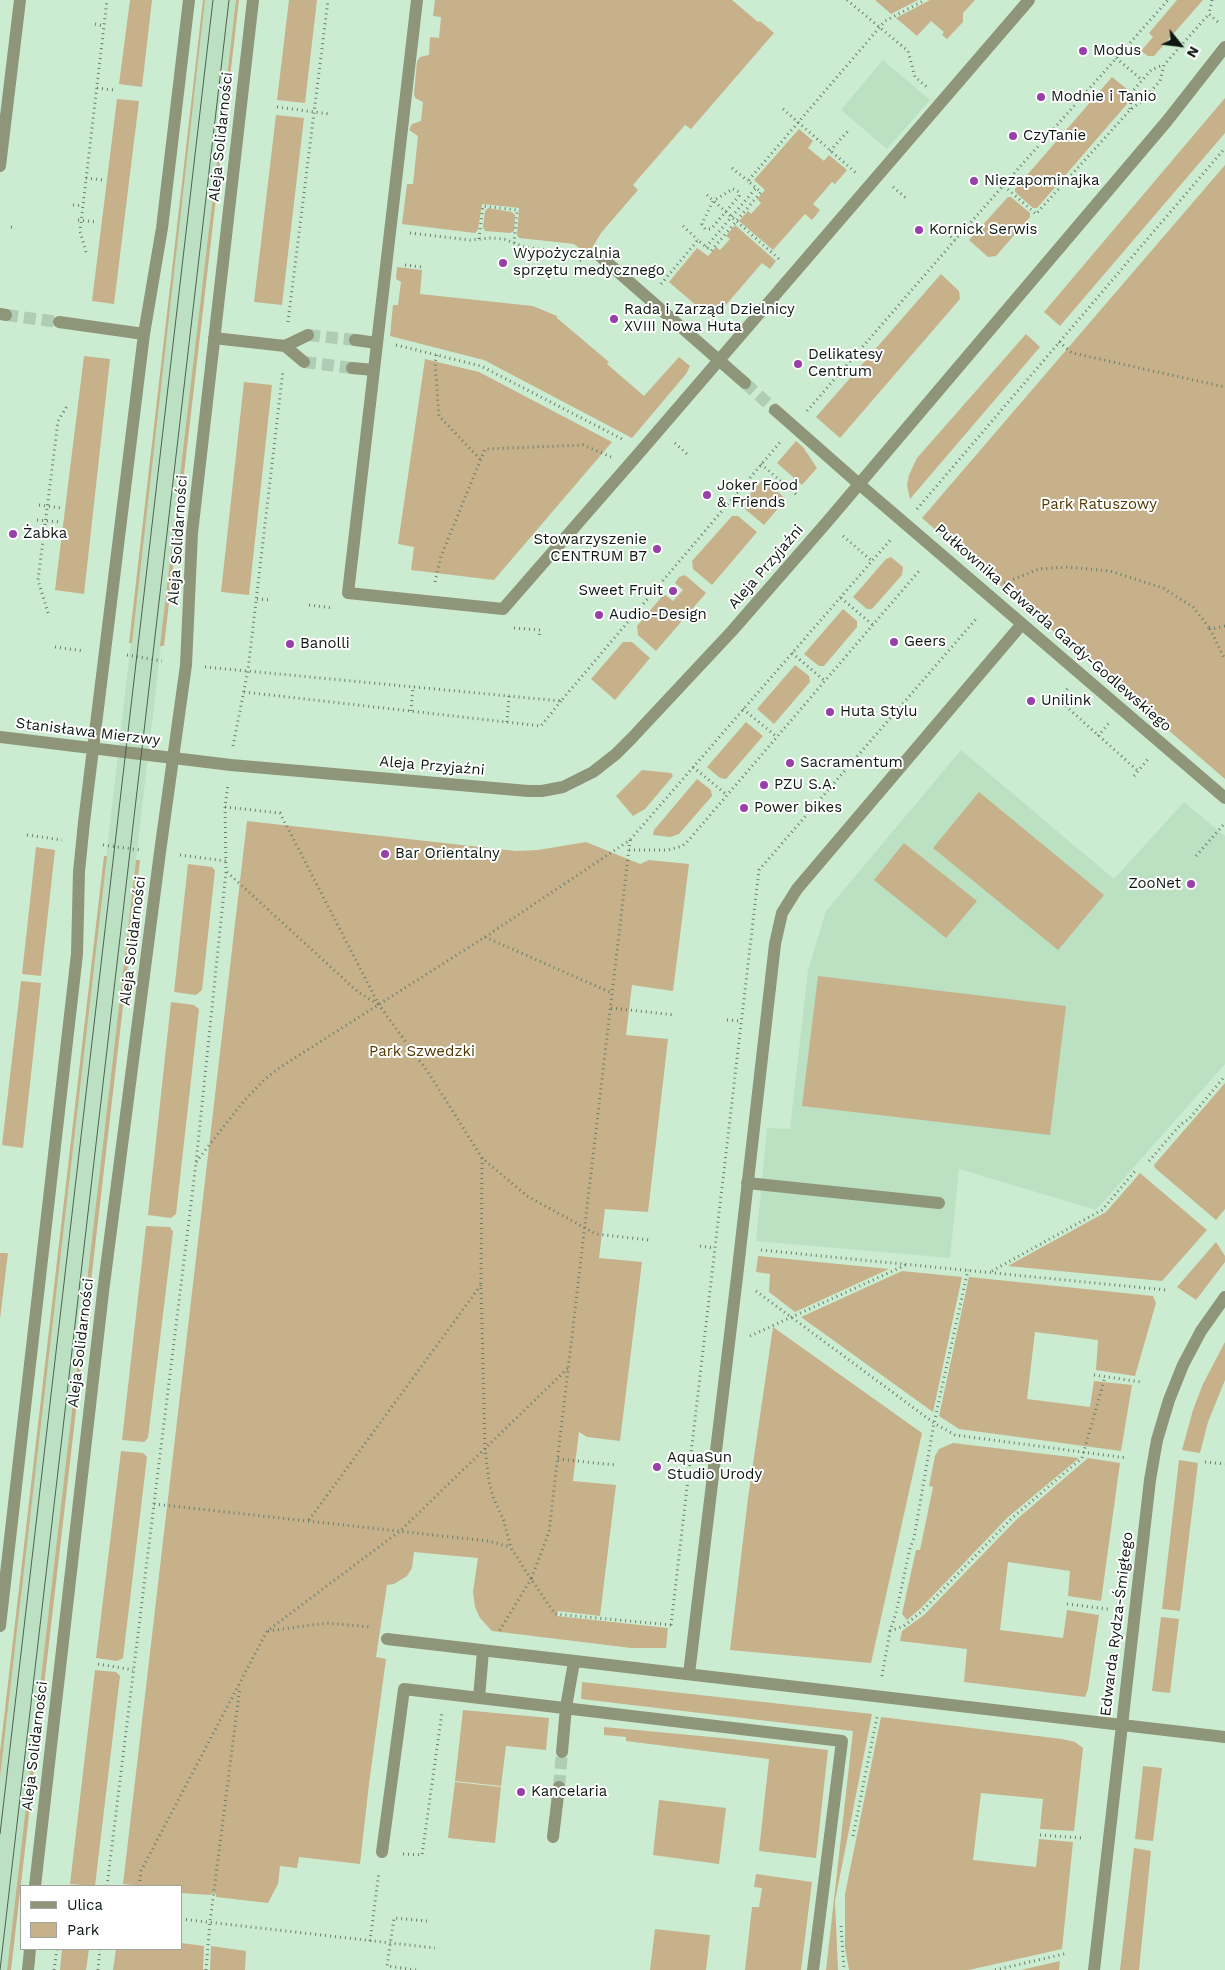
<!DOCTYPE html>
<html>
<head>
<meta charset="utf-8">
<style>
	body { margin:0 }
	#map { position:relative; width:1225px; height:1970px; overflow:hidden; background:#ccecd2; font-family:"Work Sans",sans-serif }
	canvas { display:block }
	.legend { position:absolute; left:20px; top:1885px; width:162px; height:65px; box-sizing:border-box; background:#fff; border:1px solid #9ea39f; margin:0; padding:6px 9px; list-style:none; font-size:15px; color:#0d1910 }
	.legend li { display:flex; align-items:center; gap:10px; height:25px }
	.legend b { width:25px; border:1px solid #9ea39f }
	.north { position:absolute; left:1155px; top:20px; width:50px; height:50px; -webkit-text-stroke:4px #fff; paint-order:stroke; rotate:119deg; font-size:14px; font-weight:700; line-height:20px; text-align:center; color:#0d1910 }
	.north::after { content:''; display:block; margin:auto; width:18px; height:22px; background:#0d1910; clip-path:polygon(50% 0,100% 100%,50% 72%,0 100%) }
</style>
</head>
<body>
<div id="map">
<canvas width="1225" height="1970"></canvas>
<ul class="legend">
<li><b style="height:6px;background:#8f9578"></b>Ulica</li>
<li><b style="height:14px;background:#c6b18a"></b>Park</li>
</ul>
<div class="north">N</div>
</div>
<script>
const g = document.querySelector('canvas').getContext('2d');
g.lineJoin = 'round';
function paint(path, color) { g.fillStyle = color; g.fill(path, 'evenodd'); }
const shape = rows => new Path2D(rows.map(r => 'M' + r).join(''));
function stroke(path, color, width, dash) { g.strokeStyle = color; g.lineWidth = width; g.lineCap = dash ? 'butt' : 'round'; g.setLineDash(dash || []); g.stroke(path); }
function drawText(font, color, halo, rows, align = 'center') {
  g.font = font + ' "Work Sans",sans-serif'; g.lineWidth = 4; g.setLineDash([]); g.textBaseline = 'middle'; g.strokeStyle = halo; g.fillStyle = color; for (const [text, x, y, turn = 0] of rows) {
    g.save(); g.translate(x, y); g.rotate((+turn || 0) * Math.PI / 180); g.textAlign = isNaN(turn) ? turn : align; if (halo) g.strokeText(text, 0, 0); g.fillText(text, 0, 0); g.restore();
  }
}
const built = shape([
	[205,0,236,0,7,1970,0,1970,0,1777],
	[883,60,930,100,887,149,841,110],
	[961,750,1114,879,1184,802,1225,836,1225,1064,1096,1210,959,1169,950,1258,756,1241,767,1128,790,1129,808,970,826,911]
]);
const green = shape([
	[130,0,152,0,142,87,119,84],
	[203,0,205,0,132,643,129,643],
	[236,0,239,0,164,646,160,646],
	[289,0,317,0,305,103,277,100],
	[435,0,732,0,758,22,760,21,774,33,691,129,685,125,633,185,638,190,601,233,588,255,574,244,519,238,517,235,519,208,482,204,478,230,475,233,402,224,407,184,413,184,418,136,409,130,412,124,421,121,423,102,415,98,414,94,417,61,420,57,429,55,430,37,439,38,441,17,433,16],
	[875,0,918,0,891,14],
	[930,0,975,0,963,13,963,22,947,39,942,35,944,32,931,21,917,36,896,18],
	[1177,0,1203,0,1154,56,1148,56,1141,51,1153,37,1149,33],
	[1112,77,1127,89,1127,104,1037,208,1033,208,1015,192,1015,189],
	[1225,98,1225,133,1060,326,1044,312],
	[117,99,139,101,114,304,92,301],
	[276,115,304,118,282,305,254,302],
	[799,129,813,141,808,148,824,161,829,155,847,170,835,184,832,182,813,204,820,210,812,220,805,214,773,250,739,221,748,211,751,214,761,203,757,199,765,190,754,180],
	[1225,165,1225,779,922,518],
	[1008,197,1011,197,1030,213,1030,217,996,256,988,257,969,240],
	[488,208,512,212,515,215,514,231,510,233,485,231,483,227,485,211],
	[735,225,776,261,770,269,762,263,713,320,669,282,697,248,708,256,716,247,720,250,730,239,726,236],
	[397,267,422,270,420,294,533,306,557,316,557,318,609,362,607,364,644,396,679,357,690,366,686,374,632,438,484,360,390,336,393,305,398,305,401,282,396,279],
	[941,274,959,291,960,299,840,438,816,417],
	[1026,334,1040,347,910,499,907,485,909,475,917,458],
	[84,356,110,359,84,594,55,590],
	[425,359,479,372,612,442,494,580,411,570,414,547,398,544],
	[244,382,272,385,249,595,221,592],
	[796,441,803,447,817,468,802,485,777,463],
	[763,479,786,499,764,525,745,509,744,501],
	[732,516,738,516,757,532,712,585,693,569,692,561],
	[891,557,903,567,902,575,872,609,867,609,853,597,886,559],
	[685,575,706,593,656,651,638,635,637,626,664,594,673,601,683,590,675,583,679,577],
	[843,609,857,621,857,627,824,666,819,666,804,654],
	[623,642,632,642,650,658,615,700,591,679],
	[795,665,809,676,810,682,774,724,757,709],
	[746,722,763,736,726,779,720,778,707,767],
	[642,770,671,773,673,776,645,809,633,816,616,796],
	[697,779,711,790,712,796,679,834,670,837,653,835,654,830],
	[979,792,1104,895,1058,950,933,848],
	[247,821,516,851,538,850,586,842,640,864,649,860,689,864,673,991,632,985,626,1035,668,1039,648,1212,605,1209,599,1258,642,1262,620,1441,587,1437,579,1432,573,1481,616,1485,600,1616,558,1611,557,1616,668,1628,666,1648,631,1648,492,1631,480,1618,475,1607,473,1592,478,1558,414,1552,412,1568,407,1576,394,1584,387,1585,376,1657,386,1659,369,1784,360,1864,299,1857,297,1868,280,1866,278,1884,268,1903,216,1897,216,1894,212,1893,211,1895,181,1893,181,1886,145,1886,123,1884],
	[904,843,977,901,946,938,874,880],
	[36,847,55,850,41,976,22,974],
	[104,856,107,856,0,1777,0,1752],
	[136,860,140,860,11,1970,7,1970],
	[188,864,212,867,215,870,202,990,196,995,174,992],
	[818,976,1066,1006,1050,1135,802,1106],
	[21,981,41,983,23,1148,2,1145],
	[171,1002,194,1005,199,1009,176,1214,171,1218,148,1215],
	[1225,1083,1225,1209,1216,1220,1155,1168,1154,1165],
	[1140,1173,1207,1230,1162,1281,1008,1266,1106,1212],
	[146,1226,170,1227,173,1232,148,1438,144,1442,122,1440],
	[1216,1242,1225,1256,1225,1262,1196,1300,1177,1287],
	[0,1253,8,1253,0,1319],
	[758,1256,889,1269,795,1312,769,1292,770,1274,756,1272],
	[902,1271,962,1277,933,1412,801,1317],
	[969,1277,1153,1296,1156,1303,1135,1376,1096,1370,1098,1340,1035,1332,1027,1399,1090,1407,1094,1381,1132,1385,1121,1451,959,1429,939,1416],
	[773,1327,922,1433,871,1663,730,1650,748,1498],
	[1225,1342,1225,1380,1208,1422,1200,1453,1182,1450,1193,1410,1203,1384],
	[953,1443,1079,1458,1008,1517,921,1608,907,1620,902,1614,916,1550,920,1550,933,1487,929,1486,935,1456,939,1449],
	[121,1451,143,1453,147,1457,123,1658,117,1661,96,1658],
	[1088,1458,1120,1463,1101,1601,1068,1596,1070,1571,1008,1562,1000,1630,1063,1638,1067,1610,1099,1615,1088,1689,1085,1697,964,1682,967,1649,900,1641,902,1631,924,1615,1016,1520],
	[1179,1460,1198,1463,1180,1611,1162,1609],
	[1161,1617,1179,1619,1170,1693,1152,1691],
	[95,1670,116,1672,120,1676,95,1886,92,1886,70,1884],
	[582,1682,872,1714,835,1901,838,1970,826,1970,853,1731,581,1699],
	[463,1710,549,1718,546,1750,506,1746,501,1786,455,1781],
	[881,1717,1062,1739,1075,1742,1083,1748,1074,1831,1040,1829,1043,1799,981,1793,973,1860,1036,1867,1039,1839,1073,1842,1062,1949,969,1970,849,1970,845,1948,845,1894],
	[604,1727,722,1738,828,1750,816,1858,759,1851,769,1759,626,1741,626,1737,604,1735],
	[1143,1766,1162,1768,1153,1841,1135,1839],
	[455,1782,501,1787,495,1843,448,1838],
	[659,1800,726,1808,719,1864,653,1855],
	[1134,1848,1151,1851,1139,1970,1120,1970],
	[756,1874,812,1882,801,1970,745,1970,752,1907,759,1907,762,1888,754,1887],
	[655,1929,710,1935,706,1970,650,1970],
	[181,1943,204,1946,203,1970,113,1970,116,1949,181,1949],
	[211,1946,246,1951,245,1970,210,1970],
	[62,1949,89,1949,86,1970,60,1970],
	[1060,1961,1059,1970,1021,1970]
]);
const minorTunnel = shape([
	[6,315,59,322],
	[308,335,355,340],
	[304,362,352,368],
	[745,383,775,410],
	[559,1787,562,1752]
]);
const path = shape([
	[847,0,908,51,915,77,928,88],
	[1212,0,1209,14,1218,22],
	[95,24,104,26],
	[1116,58,1142,80],
	[97,88,113,90],
	[277,107,330,114],
	[783,109,856,173],
	[1130,109,1132,92,1151,70,1163,65],
	[830,151,848,131],
	[732,168,748,181],
	[86,178,102,180],
	[1004,186,1036,214,1130,110,1142,101,1160,81,1164,65,1209,14],
	[893,187,906,198],
	[733,189,739,192,739,196,711,229,705,229,702,224,713,201,733,189],
	[707,195,779,259],
	[73,205,83,206],
	[78,220,97,222],
	[935,224,955,240],
	[683,226,698,240],
	[11,227,16,228],
	[410,233,470,240,491,238,504,239,524,247,571,254,581,261],
	[479,239,483,206,517,210,514,243],
	[706,247,756,188],
	[86,252,80,231,107,0],
	[405,265,422,267],
	[661,284,698,240,711,251,761,192,748,181,885,21,925,0],
	[288,322,328,0],
	[1059,342,1072,353,1225,387],
	[396,345,481,366,624,440],
	[437,355,435,362,439,416,480,459],
	[807,411,955,240,1168,0],
	[675,443,687,454],
	[761,464,797,495],
	[39,505,61,508],
	[917,509,1225,148],
	[37,520,60,522],
	[843,536,872,561],
	[435,582,441,556,485,449,583,445,611,457],
	[1004,583,1039,569,1068,567,1110,571,1163,588,1193,607,1210,629],
	[841,598,873,625],
	[257,599,272,600],
	[309,605,333,608],
	[48,613,38,580,58,421,67,406],
	[1225,626,1210,629,1225,660],
	[514,628,540,630,539,638],
	[55,647,84,651],
	[792,653,825,681],
	[127,655,162,661],
	[205,667,561,701,782,440],
	[244,692,541,726,561,701],
	[1058,699,1138,771],
	[1054,705,1068,688],
	[743,709,777,737],
	[411,711,413,686],
	[507,722,509,696],
	[1098,736,1109,723],
	[233,746,248,670,283,370],
	[693,767,727,795],
	[1134,776,1148,759],
	[225,807,280,813,379,1005,430,1075,482,1158,527,1196,596,1234,649,1240],
	[27,835,62,840],
	[630,840,549,1532,531,1579,555,1614,671,1625],
	[103,845,140,850],
	[629,850,668,850,682,846,687,842,919,571],
	[180,855,226,861],
	[1196,856,1225,823],
	[227,872,358,992,378,1004],
	[485,937,612,993],
	[611,1008,675,1015],
	[727,1020,741,1021],
	[482,1158,481,1285,485,1449,489,1481,493,1497,504,1521,511,1548,531,1579,498,1633],
	[1149,1161,1181,1124,1189,1119,1225,1076],
	[196,1162,243,1102,265,1079,279,1068,485,937,630,840,892,538],
	[700,1246,714,1248],
	[761,1250,1166,1290],
	[992,1271,1102,1210,1136,1170],
	[756,1291,934,1423,955,1435,1127,1458],
	[750,1336,908,1264],
	[1094,1375,1141,1382],
	[558,1459,615,1465],
	[1205,1462,1225,1464],
	[154,1504,488,1541,511,1547],
	[309,1520,481,1285],
	[1067,1604,1108,1609],
	[671,1625,759,870,976,619],
	[268,1631,327,1623,371,1627],
	[890,1631,904,1626,921,1612,1012,1518,1082,1458,1105,1377],
	[98,1664,133,1670],
	[882,1676,890,1631,896,1613,910,1548,914,1538,934,1423,968,1270],
	[1040,1835,1082,1838],
	[853,1836,877,1717],
	[403,1854,422,1855,442,1712],
	[107,1886,196,1163,226,872,225,807,228,784],
	[139,1886,141,1871,267,1631,400,1531,569,1367],
	[181,1919,435,1948],
	[841,1926,844,1970],
	[370,1941,379,1872],
	[54,1970,57,1949],
	[98,1970,100,1949],
	[206,1970,210,1922,240,1687],
	[416,1970,387,1966,394,1918,427,1921],
	[995,1970,1068,1953]
]);
const minor = shape([
	[417,0,348,593,503,609,640,452,1029,0],
	[0,166,20,0],
	[601,257,745,383],
	[0,314,6,315],
	[59,322,144,334],
	[214,338,285,346,308,335],
	[355,340,377,343],
	[285,346,304,362],
	[352,368,374,370],
	[775,410,859,484,1225,798],
	[0,737,231,765,528,791,542,791,563,787,593,772,616,754,631,739,732,631,827,522,1167,121,1225,47],
	[747,1183,939,1203],
	[0,1626,77,954,79,872,84,822,144,334,162,228,189,0],
	[387,1639,1225,1737],
	[689,1674,737,1277,775,944,782,913,797,889,1022,624],
	[479,1698,483,1651],
	[562,1752,566,1707,574,1662],
	[553,1837,559,1787],
	[382,1852,404,1689,842,1741,813,1970],
	[35,1886,103,1292,160,852,186,665,192,533,253,0],
	[28,1970,30,1949],
	[1094,1970,1150,1480,1157,1440,1169,1400,1183,1365,1201,1331,1225,1297]
]);
const tram = shape([
	[0,1834,213,0],
	[0,1970,229,0]
]);
const markers = [
	[1083,51,5,"#983faa"],
	[1041,97,5,"#983faa"],
	[1013,136,5,"#983faa"],
	[974,181,5,"#983faa"],
	[919,230,5,"#983faa"],
	[503,263,5,"#983faa"],
	[614,319,5,"#983faa"],
	[798,364,5,"#983faa"],
	[707,495,5,"#983faa"],
	[13,534,5,"#983faa"],
	[657,549,5,"#983faa"],
	[673,591,5,"#983faa"],
	[599,615,5,"#983faa"],
	[894,642,5,"#983faa"],
	[290,644,5,"#983faa"],
	[1031,701,5,"#983faa"],
	[830,712,5,"#983faa"],
	[790,763,5,"#983faa"],
	[764,785,5,"#983faa"],
	[744,808,5,"#983faa"],
	[385,854,5,"#983faa"],
	[1191,884,5,"#983faa"],
	[657,1467,5,"#983faa"],
	[521,1792,5,"#983faa"]
];
const poiNames = [
	["Modus",1093,51],
	["Modnie i Tanio",1051,97],
	["CzyTanie",1023,136],
	["Niezapominajka",984,181],
	["Kornick Serwis",929,230],
	["Wypożyczalnia",513,254],
	["sprzętu medycznego",513,271],
	["Rada i Zarząd Dzielnicy",624,310],
	["XVIII Nowa Huta",624,327],
	["Delikatesy",808,355],
	["Centrum",808,372],
	["Joker Food",717,486],
	["& Friends",717,503],
	["Żabka",23,534],
	["Stowarzyszenie",647,540,"right"],
	["CENTRUM B7",647,557,"right"],
	["Sweet Fruit",663,591,"right"],
	["Audio-Design",609,615],
	["Geers",904,642],
	["Banolli",300,644],
	["Unilink",1041,701],
	["Huta Stylu",840,712],
	["Sacramentum",800,763],
	["PZU S.A.",774,785],
	["Power bikes",754,808],
	["Bar Orientalny",395,854],
	["ZooNet",1181,884,"right"],
	["AquaSun",667,1458],
	["Studio Urody",667,1475],
	["Kancelaria",531,1792]
];
const streetNames = [
	["Aleja Solidarności",221,137,-84],
	["Aleja Solidarności",178,540,-86],
	["Aleja Przyjaźni",766,567,-49],
	["Pułkownika Edwarda Gardy-Godlewskiego",1053,628,41],
	["Stanisława Mierzwy",88,732,7],
	["Aleja Przyjaźni",432,766,5],
	["Aleja Solidarności",133,941,-83],
	["Aleja Solidarności",81,1343,-83],
	["Edwarda Rydza-Śmigłego",1117,1624,-83],
	["Aleja Solidarności",35,1746,-83]
];
const parkNames = [
	["Park Ratuszowy",1099,505],
	["Park Szwedzki",422,1052]
];
paint(built, '#bbe1c2');
paint(green, '#c6b18a');
stroke(minorTunnel, '#afccb5', 12, [12, 6]);
stroke(path, '#697e6d', 3, [1, 4]);
stroke(minor, '#8f9578', 12);
stroke(tram, '#4e6153', 1);
for (const [x, y, r, color] of markers) { const dot = new Path2D(); dot.arc(x, y, r, 0, 2 * Math.PI); g.fillStyle = color; g.fill(dot); stroke(dot, '#fff', 2); }
drawText('15px', '#0d1910', '#fff', poiNames, 'left');
drawText('15px', '#0d1910', '#fff', streetNames);
drawText('15px', '#503800', '#fff', parkNames);
</script>
</body>
</html>
